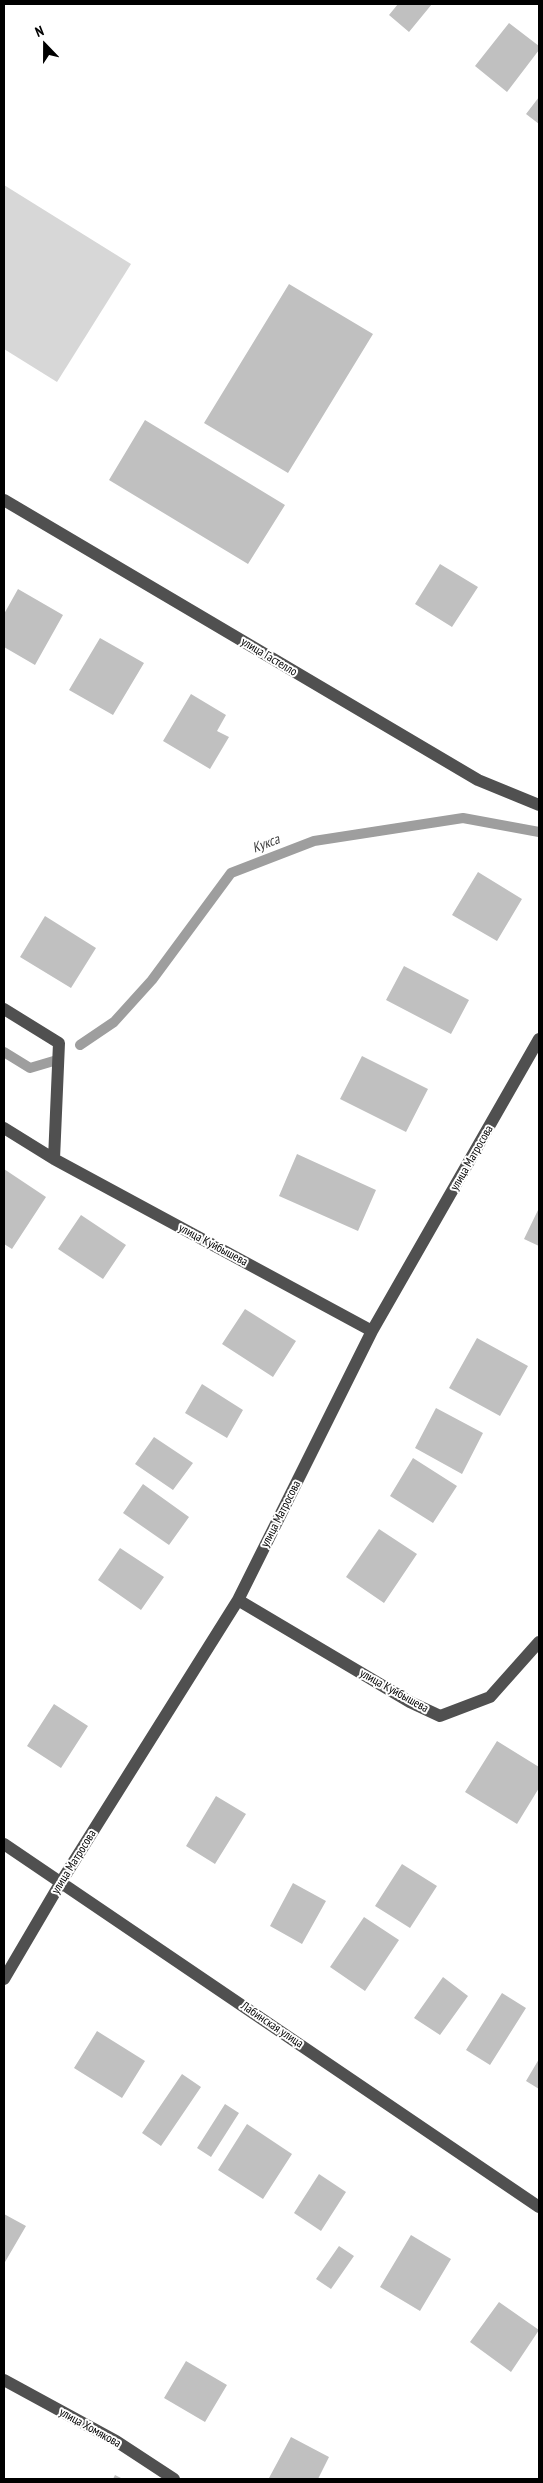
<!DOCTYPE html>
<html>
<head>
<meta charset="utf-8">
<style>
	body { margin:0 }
	#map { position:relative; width:543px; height:2483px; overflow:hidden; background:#fff; font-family:"PT Sans Narrow",sans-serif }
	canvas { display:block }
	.frame { position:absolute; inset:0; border:5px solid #000; pointer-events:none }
	.north { position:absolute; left:20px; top:20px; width:50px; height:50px; -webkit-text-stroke:4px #fff; paint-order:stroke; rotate:338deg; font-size:14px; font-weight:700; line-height:20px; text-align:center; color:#000 }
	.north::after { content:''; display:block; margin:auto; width:18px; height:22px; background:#000; clip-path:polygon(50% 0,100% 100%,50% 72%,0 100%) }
</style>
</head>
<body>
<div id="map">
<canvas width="543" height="2483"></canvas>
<div class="frame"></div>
<div class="north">N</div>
</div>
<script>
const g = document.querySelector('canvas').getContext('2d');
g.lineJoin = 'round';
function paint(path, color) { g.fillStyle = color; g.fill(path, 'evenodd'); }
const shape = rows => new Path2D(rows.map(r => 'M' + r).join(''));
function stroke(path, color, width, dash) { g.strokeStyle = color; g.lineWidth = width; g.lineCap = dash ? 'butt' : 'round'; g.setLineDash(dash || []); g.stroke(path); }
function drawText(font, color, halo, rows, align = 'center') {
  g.font = font + ' "PT Sans Narrow",sans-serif'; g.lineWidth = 4; g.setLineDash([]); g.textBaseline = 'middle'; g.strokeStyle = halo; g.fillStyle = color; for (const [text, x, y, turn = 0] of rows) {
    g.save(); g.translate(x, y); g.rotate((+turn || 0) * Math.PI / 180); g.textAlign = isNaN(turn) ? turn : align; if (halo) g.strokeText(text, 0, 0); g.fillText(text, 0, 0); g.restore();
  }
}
const green = shape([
	[4,185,131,264,57,382,4,349]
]);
const stream = shape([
	[80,1045,114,1022,152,980,231,873,314,841,463,818,539,832],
	[4,1052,30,1068,57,1060]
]);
const building = shape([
	[398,4,432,4,409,32,389,15],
	[509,23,539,46,539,50,507,92,475,66],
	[539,97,539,124,526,114],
	[289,284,373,334,288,473,204,423],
	[145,420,285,505,248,564,109,480],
	[440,564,478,587,452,627,415,604],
	[18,589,63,615,35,665,4,647,4,614],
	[100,638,144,663,113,715,69,690],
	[191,694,226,715,217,731,229,737,210,769,163,741],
	[478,872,522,899,497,941,452,915],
	[45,916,96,948,71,988,20,957],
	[404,966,469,1000,451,1034,386,1000],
	[362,1056,428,1089,406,1132,340,1099],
	[297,1154,376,1190,358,1231,279,1196],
	[4,1169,46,1197,12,1249,4,1244],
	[539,1208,539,1246,524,1239],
	[81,1215,126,1245,103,1279,58,1249],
	[245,1309,296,1341,273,1377,222,1344],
	[477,1338,528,1366,500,1416,449,1388],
	[202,1384,243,1410,227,1438,185,1413],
	[436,1408,483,1433,462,1474,415,1448],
	[154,1437,193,1463,173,1490,135,1464],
	[413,1458,457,1486,433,1523,390,1496],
	[143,1484,189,1517,169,1545,123,1513],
	[379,1529,417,1554,384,1603,346,1577],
	[120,1548,164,1577,141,1610,98,1580],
	[54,1704,88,1726,61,1768,27,1746],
	[497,1741,539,1767,539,1788,517,1824,465,1792],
	[216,1796,246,1814,215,1864,186,1846],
	[402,1864,437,1886,410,1928,375,1906],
	[293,1883,326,1901,302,1944,270,1926],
	[364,1917,399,1940,365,1991,330,1967],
	[443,1977,468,1996,440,2035,414,2018],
	[502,1993,526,2008,490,2065,466,2050],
	[97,2031,145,2061,122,2098,74,2068],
	[539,2059,539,2089,526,2081],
	[182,2074,201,2087,161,2146,142,2133],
	[225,2104,239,2113,211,2157,197,2148],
	[247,2124,292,2154,263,2199,218,2170],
	[319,2174,346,2192,321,2231,294,2213],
	[4,2214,26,2226,5,2262,4,2261],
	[411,2235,451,2259,420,2311,380,2287],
	[339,2246,354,2256,331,2289,316,2279],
	[499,2302,539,2330,511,2372,470,2342],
	[186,2361,227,2385,205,2422,164,2398],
	[291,2437,329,2457,318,2479,269,2478],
	[115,2475,123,2479,113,2479]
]);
const minor = shape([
	[4,500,478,780,539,805],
	[4,1009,59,1043,54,1159],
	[4,1128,54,1159,372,1331],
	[238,1600,410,1702,440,1716,490,1697,539,1642],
	[4,1844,539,2207],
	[4,1979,61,1882,238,1600,372,1331,539,1039],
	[4,2380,116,2441,174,2479]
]);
const streetNames = [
	["улица Гастелло",269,657,31],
	["улица Матросова",472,1158,-60],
	["улица Куйбышева",213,1245,28],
	["улица Матросова",281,1514,-63],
	["улица Куйбышева",394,1691,29],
	["улица Матросова",74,1862,-58],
	["Лабинская улица",272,2025,34],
	["улица Хомякова",90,2428,29]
];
const waterNames = [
	["Кукса",266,844,-21]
];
paint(green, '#d7d7d7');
stroke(stream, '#9e9e9e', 10);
paint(building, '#c0c0c0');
stroke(minor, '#505050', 12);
drawText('12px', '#000', '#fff', streetNames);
drawText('italic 14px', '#3f3f3f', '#fff', waterNames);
</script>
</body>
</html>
